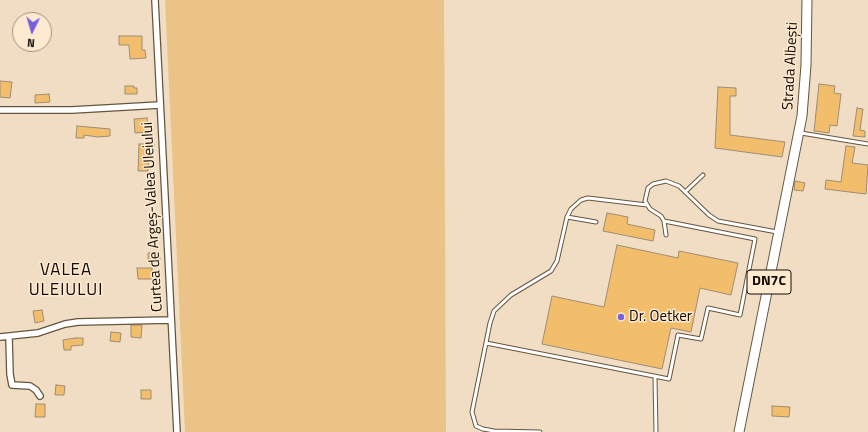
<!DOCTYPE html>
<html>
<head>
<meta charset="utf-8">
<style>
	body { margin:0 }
	#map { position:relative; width:868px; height:432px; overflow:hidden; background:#f0ddc3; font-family:"Titillium Web",sans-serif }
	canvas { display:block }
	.north { position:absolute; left:12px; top:12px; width:40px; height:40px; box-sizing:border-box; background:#fdead0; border:1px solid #9f917e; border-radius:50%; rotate:185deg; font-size:11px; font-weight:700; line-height:16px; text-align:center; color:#120c04 }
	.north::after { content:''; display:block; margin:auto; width:14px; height:18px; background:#7461db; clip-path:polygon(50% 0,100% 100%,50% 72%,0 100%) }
</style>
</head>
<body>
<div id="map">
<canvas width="868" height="432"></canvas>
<div class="north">N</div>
</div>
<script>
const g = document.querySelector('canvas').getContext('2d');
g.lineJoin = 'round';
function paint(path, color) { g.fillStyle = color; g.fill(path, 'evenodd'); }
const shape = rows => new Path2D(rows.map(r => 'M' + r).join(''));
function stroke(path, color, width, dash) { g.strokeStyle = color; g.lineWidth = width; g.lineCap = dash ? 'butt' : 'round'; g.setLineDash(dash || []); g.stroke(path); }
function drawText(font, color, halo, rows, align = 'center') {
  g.font = font + ' "Titillium Web",sans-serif'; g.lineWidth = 3; g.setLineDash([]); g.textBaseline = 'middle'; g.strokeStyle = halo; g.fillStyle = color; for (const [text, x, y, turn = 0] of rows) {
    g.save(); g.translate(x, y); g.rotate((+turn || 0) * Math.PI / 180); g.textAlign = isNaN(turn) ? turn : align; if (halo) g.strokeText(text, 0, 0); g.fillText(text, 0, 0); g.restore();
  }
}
const green = shape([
	[165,0,444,0,446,432,185,432]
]);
const building = shape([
	[119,36,142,36,142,50,145,50,146,58,130,59,129,45,119,45,119,36],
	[0,81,12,82,10,98,0,97,0,81],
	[819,84,835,86,834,93,841,94,837,126,830,125,829,133,814,131,819,84],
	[125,86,134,86,134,88,137,88,137,94,125,94,125,86],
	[718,87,736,88,736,96,730,96,730,135,785,142,782,157,715,148,718,87],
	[49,94,50,102,35,103,35,95,49,94],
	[857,108,863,109,860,130,865,131,865,137,853,136,857,108],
	[147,118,149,132,135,133,134,119,147,118],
	[77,126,110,129,110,136,98,137,84,135,84,138,76,138,77,126],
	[139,144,154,144,153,157,149,157,148,171,138,171,139,144],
	[846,146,855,147,852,163,868,165,866,194,825,189,826,180,841,182,846,146],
	[795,181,805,183,803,191,794,190,795,181],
	[607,213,628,217,627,224,655,230,653,241,603,231,607,213],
	[617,245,678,258,679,251,738,263,731,295,700,288,691,332,671,328,662,369,542,344,552,296,604,307,617,245],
	[159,252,160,260,148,261,148,253,159,252],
	[137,268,152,268,152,279,138,279,137,268],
	[42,310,44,321,35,323,33,311,42,310],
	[131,325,142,325,141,338,131,337,131,325],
	[111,332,121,333,120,342,110,341,111,332],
	[75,338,83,338,83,345,71,346,71,350,64,350,63,340,75,338],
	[56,385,65,386,64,395,55,395,56,385],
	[141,390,151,390,151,399,141,399,141,390],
	[36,404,45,404,45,417,35,417,36,404],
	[772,406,790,407,789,417,772,416,772,406]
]);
const service = shape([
	[801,133,868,144],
	[685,192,703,175],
	[596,222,567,217,571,209,581,200,588,198,647,205],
	[666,235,664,221,661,216,650,209,645,201,648,188,653,184,666,181,679,186,709,215,718,221,777,232],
	[486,343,669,379,678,335,701,339,708,308,740,315,755,239,664,221],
	[655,377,656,432],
	[540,432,494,431,483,429,476,426,472,412,490,323,494,311,511,295,551,271,557,261,567,217]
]);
const minor = shape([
	[155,0,177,432],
	[0,110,72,110,160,105],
	[0,337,38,333,65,324,78,322,170,320],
	[9,337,10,374,12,385,30,386,36,390,40,396]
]);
const primary = shape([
	[739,432,802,116,806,65,807,0]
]);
const markers = [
	[621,317,4,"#7461db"]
];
const shields = [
	[769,282,44]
];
const shieldNames = [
	["DN7C",769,282]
];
const streetNames = [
	["Strada Albești",791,66,-87],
	["Curtea de Argeș-Valea Uleiului",153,217,-93]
];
const poiNames = [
	["Dr. Oetker",629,317]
];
const quarterNames = [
	["VALEA",66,271],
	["ULEIULUI",66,291]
];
paint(green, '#ecc387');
paint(building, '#f3be6b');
stroke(building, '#9e8d75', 1);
stroke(service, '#65553e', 5);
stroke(minor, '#65553e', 8);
stroke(primary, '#65553e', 11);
stroke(service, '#fff', 3);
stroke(minor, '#fff', 5.5);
stroke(primary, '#fff', 9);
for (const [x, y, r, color] of markers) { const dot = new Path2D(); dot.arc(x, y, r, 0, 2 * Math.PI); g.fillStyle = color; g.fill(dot); stroke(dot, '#fdead0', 1.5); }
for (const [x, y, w] of shields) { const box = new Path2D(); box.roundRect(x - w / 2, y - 12, w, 24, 3); g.fillStyle = '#fdead0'; g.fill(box); stroke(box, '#120c04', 1); }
drawText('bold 14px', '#120c04', null, shieldNames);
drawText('15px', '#120c04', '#fdead0', streetNames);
drawText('15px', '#120c04', '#fdead0', poiNames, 'left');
g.letterSpacing = '1px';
drawText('17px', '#120c04', '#fdead0', quarterNames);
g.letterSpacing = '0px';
</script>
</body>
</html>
